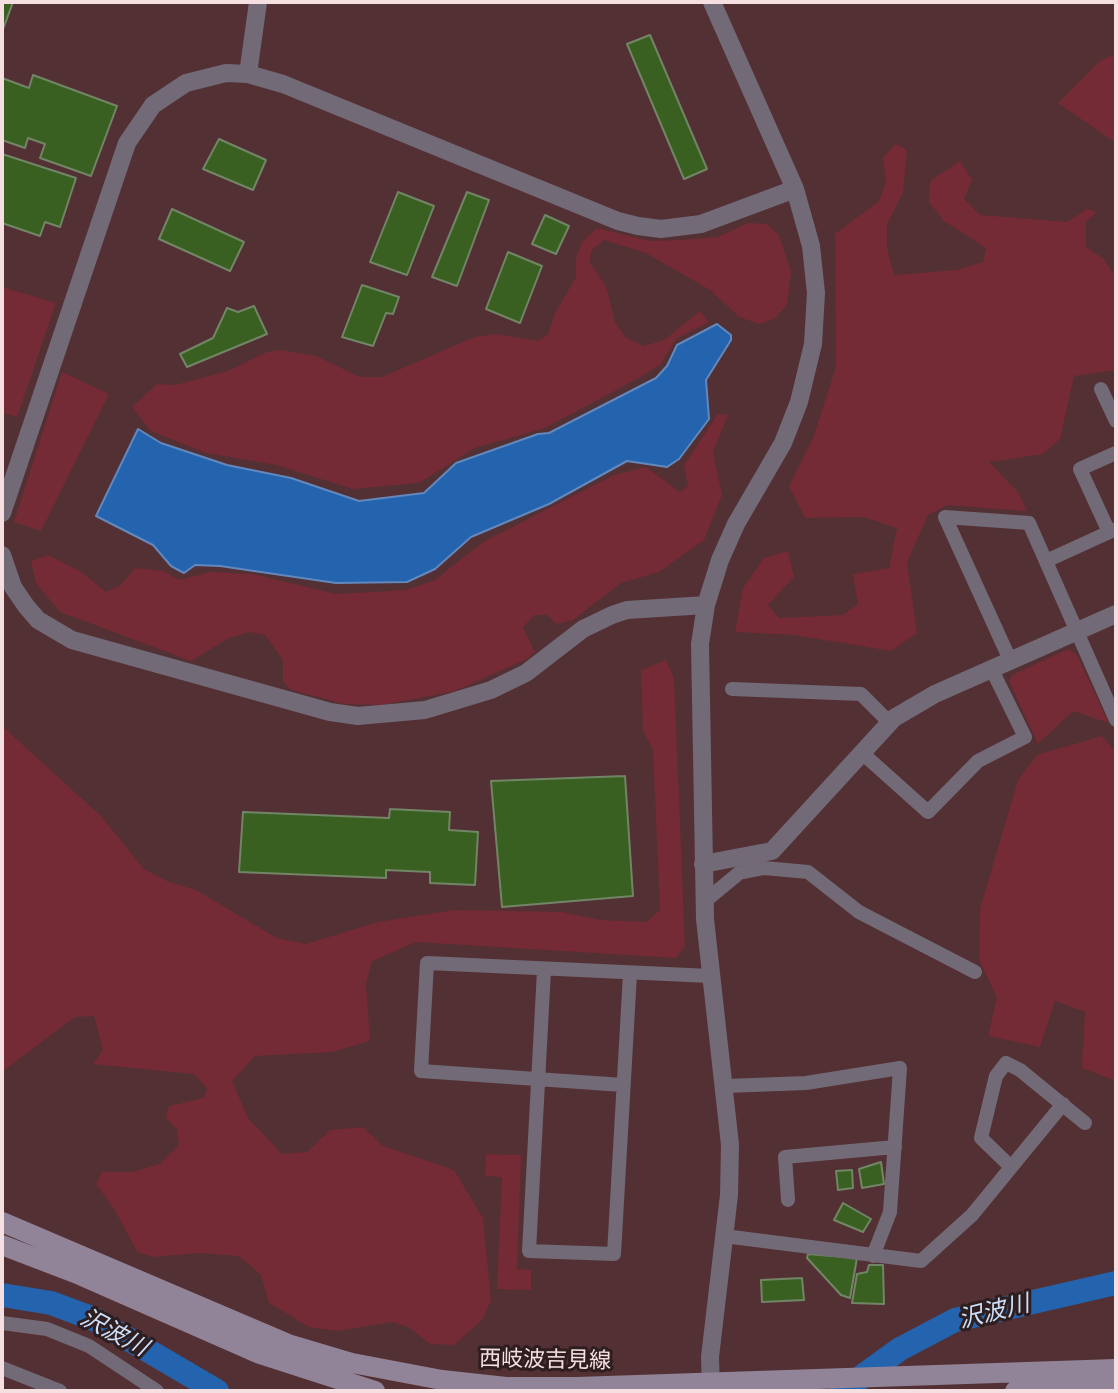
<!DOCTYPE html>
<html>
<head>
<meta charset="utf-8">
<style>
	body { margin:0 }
	#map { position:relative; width:1118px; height:1393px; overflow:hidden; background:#533033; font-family:Inter,sans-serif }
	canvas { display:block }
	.frame { position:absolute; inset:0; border:4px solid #f6dfe0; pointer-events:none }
</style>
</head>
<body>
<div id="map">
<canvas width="1118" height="1393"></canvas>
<div class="frame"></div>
</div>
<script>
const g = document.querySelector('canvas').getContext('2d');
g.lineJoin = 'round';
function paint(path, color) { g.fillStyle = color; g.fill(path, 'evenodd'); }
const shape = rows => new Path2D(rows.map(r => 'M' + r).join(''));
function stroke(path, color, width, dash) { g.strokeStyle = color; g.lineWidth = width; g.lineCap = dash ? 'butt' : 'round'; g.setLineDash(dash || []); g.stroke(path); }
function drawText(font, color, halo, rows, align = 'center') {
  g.font = font + ' Inter,"Noto Sans JP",sans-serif'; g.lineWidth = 6; g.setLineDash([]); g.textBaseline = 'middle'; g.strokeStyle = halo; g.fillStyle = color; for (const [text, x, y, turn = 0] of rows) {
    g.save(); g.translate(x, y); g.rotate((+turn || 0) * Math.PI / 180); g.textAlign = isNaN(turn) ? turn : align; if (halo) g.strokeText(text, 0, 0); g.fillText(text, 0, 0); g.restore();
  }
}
const green = shape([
	[1116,54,1116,143,1058,103,1100,61],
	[896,144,907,150,903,193,887,224,887,248,894,275,957,270,983,262,986,248,944,221,929,202,930,181,960,161,972,180,964,199,980,215,1067,222,1087,209,1097,212,1086,222,1086,247,1104,259,1112,272,1116,271,1116,370,1074,376,1060,439,1043,454,989,462,1018,492,1027,511,947,505,928,515,907,562,917,633,891,651,794,635,735,632,743,588,764,558,788,551,794,577,768,605,779,618,843,615,858,604,853,574,889,568,897,528,863,517,805,518,789,486,813,438,836,367,835,234,879,201,886,182,883,157],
	[748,223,766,224,779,235,791,272,787,305,774,319,759,324,739,317,710,290,646,253,604,240,591,251,590,263,606,286,615,322,626,338,644,346,664,340,700,311,709,322,676,339,661,364,639,378,545,428,475,448,419,483,353,489,276,465,206,453,151,431,132,407,157,384,175,385,228,371,267,352,280,350,316,356,360,377,382,377,475,337,495,334,537,341,548,335,555,313,576,277,576,259,582,242,597,228,649,241,680,240,718,237],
	[2,287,56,303,17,417,2,413],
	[62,372,109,394,41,531,14,522],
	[718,414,728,415,713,452,722,495,704,540,659,572,621,583,573,620,557,624,547,615,534,615,523,627,535,652,527,659,455,691,382,705,344,704,292,690,283,682,283,660,265,635,250,632,229,638,191,661,60,612,36,583,31,561,48,555,81,572,106,592,121,585,135,568,164,571,179,580,210,572,252,574,336,594,406,590,435,580,483,542,614,475,646,467,680,492,688,486,684,465],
	[1068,649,1077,655,1109,723,1073,711,1038,744,1009,681,1012,675],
	[666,660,674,678,685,946,676,958,416,942,372,961,366,984,370,1041,332,1052,255,1056,232,1081,248,1118,282,1154,307,1152,330,1130,363,1127,383,1146,454,1170,483,1218,491,1301,482,1320,454,1345,430,1344,409,1327,391,1322,337,1331,309,1327,269,1303,261,1275,239,1256,200,1253,153,1257,137,1252,115,1210,96,1184,102,1172,132,1172,160,1164,179,1145,177,1129,166,1118,169,1106,204,1098,207,1088,194,1074,93,1064,103,1050,94,1016,75,1017,2,1072,2,726,101,816,144,869,169,882,196,890,277,938,306,944,378,922,454,910,562,912,601,920,646,922,660,910,653,750,643,730,641,670],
	[1102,736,1116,753,1116,1081,1082,1068,1085,1012,1055,1001,1040,1047,988,1036,997,997,979,960,980,909,1018,780,1037,755],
	[486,1154,521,1155,517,1269,531,1270,531,1290,497,1289,502,1177,485,1176]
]);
const water = shape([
	[717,324,731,335,731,340,706,380,709,419,679,459,667,467,627,461,549,504,471,537,435,569,407,582,336,583,220,566,195,565,184,573,171,566,153,545,96,516,138,429,161,443,227,465,291,478,359,501,424,493,456,463,538,434,549,433,656,378,667,366,677,345,717,324]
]);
const river = shape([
	[2,1295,51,1303,94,1319,217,1391],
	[842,1391,900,1349,955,1320,1116,1283]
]);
const building = shape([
	[2,2,13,2,2,32,2,2],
	[650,35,707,169,684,179,627,44,650,35],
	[33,75,117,106,91,176,40,158,45,144,28,138,25,148,2,140,2,78,29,88,33,75],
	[219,139,266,160,253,190,203,169,219,139],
	[2,154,76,178,60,227,45,222,40,236,2,223,2,154],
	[398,192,434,206,407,275,370,262,398,192],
	[467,192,489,200,457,286,432,277,467,192],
	[172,209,244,242,230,271,159,239,172,209],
	[545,215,569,226,556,254,532,244,545,215],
	[508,252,542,266,520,323,486,309,508,252],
	[362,285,399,297,393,314,386,313,373,346,342,337,362,285],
	[254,306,267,334,187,367,180,354,213,338,227,308,238,312,254,306],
	[625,776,633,896,502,907,491,781,625,776],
	[390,809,450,812,449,830,478,832,475,885,430,883,430,872,386,870,386,878,239,872,243,812,389,818,390,809],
	[881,1162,884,1184,862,1188,859,1169,881,1162],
	[852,1170,853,1188,838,1190,836,1171,852,1170],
	[843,1203,871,1219,863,1232,834,1220,843,1203],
	[808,1254,857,1258,850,1298,841,1295,807,1258,808,1254],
	[869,1265,883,1265,884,1304,852,1303,857,1274,867,1272,869,1265],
	[802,1278,804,1300,762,1302,761,1280,802,1278]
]);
const minor = shape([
	[1101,389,1116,421],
	[1109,532,1080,469,1116,453],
	[1046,561,1116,529],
	[1011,662,945,517,1029,523,1116,720],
	[732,689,861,694,890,723],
	[861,752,928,812,978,761,1025,737,992,670],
	[704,902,739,873,764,868,808,872,859,912,975,972],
	[544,970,529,1251,614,1254,630,974],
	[623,1085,421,1071,427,963,710,976],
	[726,1086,806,1083,900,1068,890,1212,873,1256],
	[1011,1167,981,1138,996,1076,1006,1063,1020,1070,1085,1123],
	[788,1200,785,1157,895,1147],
	[724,1236,921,1261,972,1215,1063,1104],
	[2,1323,47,1329,89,1346,157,1391],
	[2,1368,60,1391]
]);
const tertiary = shape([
	[248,74,258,2],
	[2,513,127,143,153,105,186,83,226,73,248,74,283,84,618,221,638,226,661,229,701,224,795,189],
	[2,555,13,587,26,606,38,620,72,640,330,712,358,716,425,710,491,690,526,673,583,629,612,615,627,610,706,605],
	[703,864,772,851,894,718,935,694,1116,614],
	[711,1391,710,1357,729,1195,730,1145,705,919,700,644,706,605,720,560,736,524,783,443,799,402,813,344,816,293,811,246,795,189,712,2]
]);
const secondary = shape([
	[2,1222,288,1344,352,1363,442,1380,506,1387,577,1387,1116,1369],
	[2,1245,80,1275,260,1354,375,1391],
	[1015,1391,1116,1388]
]);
const streetNames = [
	["西岐波吉見線",545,1360,1]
];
const waterNames = [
	["沢波川",994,1312,-14],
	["沢波川",114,1333,28]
];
paint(green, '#742b35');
paint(water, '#2463ae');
stroke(water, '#6388bd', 2);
stroke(river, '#2463ae', 24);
paint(building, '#3a6021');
stroke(building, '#728567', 2);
stroke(minor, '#736a77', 14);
stroke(tertiary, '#736a77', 18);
stroke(secondary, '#928498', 20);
drawText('22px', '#f6dfe0', '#2e1e1f', streetNames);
drawText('italic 24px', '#cbdef7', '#2e1e1f', waterNames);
</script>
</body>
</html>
